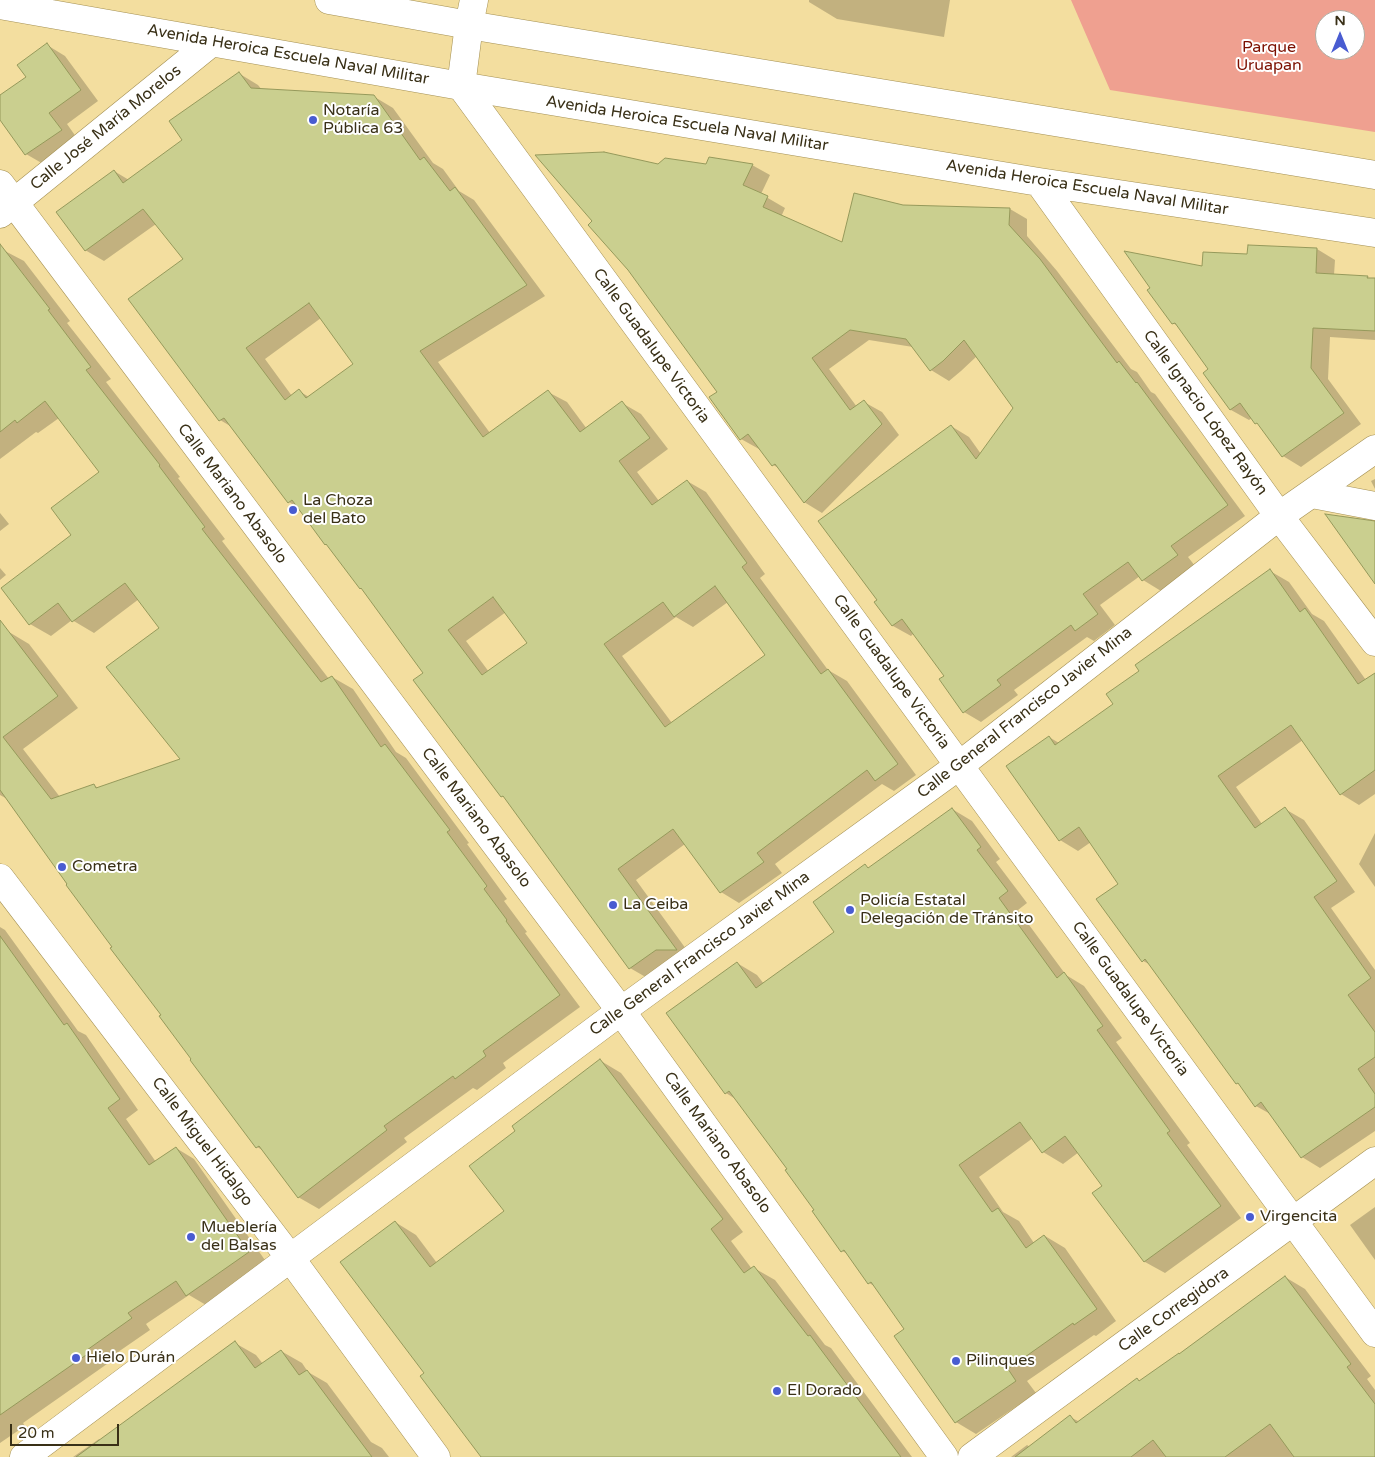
<!DOCTYPE html>
<html>
<head>
<meta charset="utf-8">
<style>
	body { margin:0 }
	#map { position:relative; width:1375px; height:1457px; overflow:hidden; background:#f3de9f; font-family:"Varela Round",sans-serif }
	canvas { display:block }
	.north { position:absolute; left:1315px; top:10px; width:50px; height:50px; box-sizing:border-box; background:#fff; border:1px solid #b0aca2; border-radius:50%; rotate:0deg; font-size:14px; font-weight:700; line-height:20px; text-align:center; color:#393017 }
	.north::after { content:''; display:block; margin:auto; width:18px; height:22px; background:#495cd1; clip-path:polygon(50% 0,100% 100%,50% 72%,0 100%) }
	.scale { position:absolute; left:10px; top:1424px; width:109px; height:22px; box-sizing:border-box; border:2px solid #393017; border-top:0; padding-left:6px; font-size:15px; line-height:18px; white-space:nowrap; color:#393017; -webkit-text-stroke:4px #fff; paint-order:stroke }
</style>
</head>
<body>
<div id="map">
<canvas width="1375" height="1457"></canvas>
<div class="north">N</div>
<div class="scale">20 m</div>
</div>
<script>
const g = document.querySelector('canvas').getContext('2d');
g.lineJoin = 'round';
function paint(path, color) { g.fillStyle = color; g.fill(path, 'evenodd'); }
const shape = rows => new Path2D(rows.map(r => 'M' + r).join(''));
function stroke(path, color, width, dash) { g.strokeStyle = color; g.lineWidth = width; g.lineCap = dash ? 'butt' : 'round'; g.setLineDash(dash || []); g.stroke(path); }
function drawText(font, color, halo, rows, align = 'center') {
  g.font = font + ' "Varela Round",sans-serif'; g.lineWidth = 4; g.setLineDash([]); g.textBaseline = 'middle'; g.strokeStyle = halo; g.fillStyle = color; for (const [text, x, y, turn = 0] of rows) {
    g.save(); g.translate(x, y); g.rotate((+turn || 0) * Math.PI / 180); g.textAlign = isNaN(turn) ? turn : align; if (halo) g.strokeText(text, 0, 0); g.fillText(text, 0, 0); g.restore();
  }
}
const green = shape([
	[1071,0,1375,0,1375,132,1110,90],
	[1325,20,1355,20,1355,50,1325,50]
]);
const shadow = shape([
	[809,0,950,0,944,37,837,19,809,2],
	[47,45,65,56,98,101,67,124,79,141,45,165,26,154,0,118,0,97,27,78],
	[240,74,258,85,262,90,373,96,393,108,433,163,443,169,459,191,474,200,545,296,438,362,490,433,548,392,567,402,587,429,622,403,641,414,668,449,637,472,659,501,687,481,706,492,765,574,760,578,828,670,847,681,916,775,894,791,882,784,775,864,782,873,739,903,721,892,685,844,636,880,694,960,649,979,630,968,507,799,502,796,415,680,425,673,364,590,361,588,329,546,326,544,300,509,289,502,232,427,220,420,130,299,185,260,156,224,104,261,85,250,114,171,129,180,184,141],
	[321,318,355,364,309,397,299,391,292,396,265,359],
	[728,602,767,655,672,723,622,656,676,617,693,627],
	[506,612,529,643,489,672,466,641],
	[659,165,752,165,770,175,761,194,785,208,781,217,843,244,903,207,1010,209,1027,219,1027,236,1057,271,1131,369,1137,372,1151,392,1155,394,1245,516,1188,557,1195,566,1161,591,1143,580,1140,576,1100,605,1115,625,1094,641,1087,637,1014,690,1018,695,981,722,964,712,946,676,914,633,911,636,893,626,876,602,878,600,951,426,969,437,981,454,1015,408,977,356,961,371,949,381,931,370,913,347,869,340,829,369,857,407,864,402,882,412,899,435,822,513,804,502,781,469,773,465,761,448,759,449,741,439,718,392],
	[1317,249,1335,260,1334,275,1367,277,1375,280,1375,340,1330,337,1328,379,1361,424,1301,467,1283,456,1260,425,1252,418,1249,420,1231,410,1205,373,1210,369,1179,327,1173,323,1203,267,1248,255],
	[3,250,24,261,70,321,67,323,111,379,106,382,180,477,178,478,225,539,222,541,329,679,332,677,353,689,396,752,406,758,469,843,467,844,507,899,504,901,527,932,525,933,580,1007,503,1063,506,1068,477,1090,473,1088,404,1138,407,1142,319,1209,298,1197,264,1151,257,1147,9,800,0,795,0,639,9,632,29,644,78,708,23,749,60,797,94,785,98,788,182,760,160,628,139,599,94,633,72,620,51,636,30,624,3,588,73,535,101,472,59,418,38,433,36,432,0,459,0,252],
	[1375,479,1375,489,1371,481],
	[0,513,9,524,0,531],
	[0,568,6,575,0,580],
	[1270,571,1289,582,1312,614,1324,621,1368,683,1375,687,1375,794,1359,805,1341,794,1303,740,1236,787,1262,824,1285,809,1304,820,1355,892,1331,908,1375,970,1375,1131,1320,1168,1302,1157,1272,1115,1256,1106,1241,1086,1237,1083,1151,965,1143,961,1120,884,1091,842,1078,851,1060,840,1049,737,1059,743,1115,705,1141,671],
	[952,809,972,821,1000,859,996,862,1027,903,1018,910,1066,975,1084,986,1122,1038,1116,1042,1190,1143,1187,1145,1241,1218,1165,1273,1145,1262,1094,1194,1104,1186,1079,1152,1063,1164,1043,1152,1033,1138,979,1177,1003,1212,1019,1221,1034,1243,1045,1236,1065,1248,1116,1321,1096,1336,1094,1335,1027,1381,1036,1393,976,1434,956,1422,906,1329,876,1287,869,1283,848,1254,842,1251,789,1170,737,1100,726,1093,737,963,757,975,764,984,836,932,865,866,870,869],
	[1375,833,1375,887,1359,864],
	[0,927,5,930,78,1031,86,1035,138,1110,126,1119,156,1162,176,1148,194,1159,267,1263,206,1305,189,1295,146,1324,150,1330,105,1361,107,1364,23,1423,25,1426,0,1443],
	[601,1061,621,1073,743,1232,731,1241,752,1269,754,1268,775,1280,825,1345,831,1348,912,1457,484,1457,426,1374,395,1222,416,1235,437,1263,506,1211,517,1132],
	[1375,1207,1375,1260,1350,1225],
	[1285,1277,1305,1289,1371,1376,1367,1379,1375,1390,1375,1457,1011,1457,1027,1445,1030,1447,1070,1417,1080,1422,1137,1380,1141,1382],
	[235,1343,256,1355,263,1364,281,1351,302,1363,308,1372,327,1383,371,1442,382,1448,389,1457,73,1457,99,1439,101,1440]
]);
const building = shape([
	[47,43,81,90,49,113,62,130,25,155,0,120,0,95,26,77,17,65,47,43],
	[239,72,251,88,374,95,420,160,424,157,450,191,455,187,527,285,420,351,483,437,548,390,580,432,622,401,650,438,619,461,652,505,687,480,747,563,742,567,821,674,828,669,898,764,875,781,867,770,757,853,764,862,720,893,673,829,618,869,677,950,656,950,629,969,503,796,501,797,413,680,423,673,361,588,360,589,326,544,325,545,292,500,288,503,224,418,219,421,128,299,183,259,143,209,85,251,56,212,114,170,123,183,182,140,169,121,239,72],
	[309,303,353,364,306,398,299,389,285,400,246,348,309,303],
	[715,586,765,655,665,727,604,644,663,602,674,617,715,586],
	[493,597,527,643,482,675,448,630,493,597],
	[604,152,658,164,665,158,706,164,709,157,753,164,743,185,768,196,763,207,842,242,854,193,903,205,1010,208,1009,225,1040,259,1117,363,1119,361,1136,383,1137,382,1228,505,1171,546,1178,555,1142,581,1128,562,1083,594,1098,614,1075,631,1071,625,997,680,1001,685,963,713,939,679,944,676,902,619,892,626,874,602,877,600,818,521,951,425,976,459,1013,408,964,340,943,361,930,371,906,339,850,330,812,358,850,410,864,400,882,424,804,503,775,464,772,466,748,434,740,440,709,397,717,392,649,299,628,270,588,225,592,221,535,155,604,152],
	[0,244,50,309,48,310,91,367,86,370,160,465,159,466,205,527,202,529,321,682,332,676,381,747,385,744,450,830,447,832,487,886,484,889,507,920,506,921,560,995,483,1051,486,1056,455,1079,453,1076,384,1126,387,1130,298,1198,259,1146,256,1148,190,1060,191,1059,159,1016,161,1015,110,948,112,947,66,885,67,884,0,790,0,620,58,696,3,737,51,799,94,784,96,788,180,759,106,667,159,628,125,583,72,622,58,603,29,625,1,588,71,535,51,508,99,472,45,401,17,423,15,420,0,432,0,244],
	[1248,245,1317,248,1316,273,1368,276,1367,278,1375,278,1375,331,1313,328,1311,368,1344,413,1282,457,1257,423,1255,424,1240,403,1230,410,1203,373,1208,369,1175,323,1172,324,1147,290,1150,288,1124,251,1202,266,1203,252,1247,254,1248,245],
	[1325,514,1375,521,1375,584,1325,514],
	[1270,569,1300,612,1305,608,1358,684,1375,673,1375,770,1340,795,1291,725,1218,776,1255,828,1285,807,1337,881,1314,897,1371,978,1348,995,1375,1032,1375,1057,1358,1069,1375,1094,1375,1107,1301,1158,1261,1102,1255,1107,1238,1083,1236,1084,1145,959,1142,962,1096,899,1118,884,1079,827,1059,841,1006,766,1049,736,1055,745,1113,704,1106,694,1139,671,1135,665,1270,569],
	[952,808,981,847,977,850,1008,891,999,898,1057,978,1064,972,1103,1026,1097,1030,1170,1131,1167,1133,1221,1206,1144,1262,1092,1193,1102,1186,1065,1136,1042,1153,1020,1122,959,1165,992,1212,998,1208,1026,1248,1044,1235,1097,1309,1074,1325,1073,1323,1008,1369,1016,1381,955,1423,894,1336,904,1329,871,1282,868,1284,844,1250,841,1252,812,1211,814,1210,785,1170,787,1169,729,1091,725,1094,666,1013,737,962,756,988,834,932,813,902,865,864,868,868,952,808],
	[0,936,64,1025,67,1023,120,1099,108,1108,149,1165,176,1147,249,1252,186,1296,176,1281,128,1313,132,1318,87,1350,89,1353,0,1415,0,936],
	[600,1059,723,1219,711,1229,744,1273,754,1266,808,1336,810,1335,901,1457,481,1457,420,1376,424,1373,340,1262,395,1221,430,1267,504,1211,469,1166,515,1131,512,1126,600,1059],
	[1285,1276,1351,1364,1347,1367,1375,1404,1375,1457,1294,1457,1270,1424,1225,1457,1166,1457,1153,1440,1131,1457,1015,1457,1070,1415,1076,1423,1137,1378,1139,1381,1179,1353,1179,1354,1285,1276],
	[235,1341,255,1368,281,1350,299,1375,307,1370,372,1457,76,1457,235,1341]
]);
const street = shape([
	[474,0,469,25,461,86,1375,1333],
	[0,184,621,1011,944,1457],
	[1312,494,1375,506],
	[0,878,291,1259,436,1457],
	[972,1457,1375,1161]
]);
const secondary = shape([
	[329,0,469,25,1375,175],
	[0,5,461,86,1039,182,1375,233],
	[1039,182,1279,516,1375,642],
	[0,214,212,42],
	[24,1457,621,1011,960,765,1279,516,1375,449]
]);
const markers = [
	[313,120,5,"#495cd1"],
	[293,510,5,"#495cd1"],
	[62,867,5,"#495cd1"],
	[613,905,5,"#495cd1"],
	[850,910,5,"#495cd1"],
	[1250,1217,5,"#495cd1"],
	[191,1237,5,"#495cd1"],
	[76,1358,5,"#495cd1"],
	[956,1361,5,"#495cd1"],
	[777,1391,5,"#495cd1"]
];
const parkNames = [
	["Parque",1269,48],
	["Uruapan",1269,66]
];
const streetNames = [
	["Avenida Heroica Escuela Naval Militar",288,55,10],
	["Avenida Heroica Escuela Naval Militar",687,124,9],
	["Calle José María Morelos",106,128,-39],
	["Avenida Heroica Escuela Naval Militar",1087,188,9],
	["Calle Guadalupe Victoria",651,346,54],
	["Calle Ignacio López Rayón",1205,413,54],
	["Calle Mariano Abasolo",232,494,53],
	["Calle Guadalupe Victoria",891,672,54],
	["Calle General Francisco Javier Mina",1025,713,-38],
	["Calle Mariano Abasolo",476,818,53],
	["Calle General Francisco Javier Mina",700,954,-36],
	["Calle Guadalupe Victoria",1130,999,54],
	["Calle Miguel Hidalgo",202,1142,53],
	["Calle Mariano Abasolo",717,1143,54],
	["Calle Corregidora",1174,1310,-36]
];
const poiNames = [
	["Notaría",323,111],
	["Pública 63",323,129],
	["La Choza",303,501],
	["del Bato",303,519],
	["Cometra",72,867],
	["Policía Estatal",860,901],
	["Delegación de Tránsito",860,919],
	["La Ceiba",623,905],
	["Virgencita",1260,1217],
	["Mueblería",201,1228],
	["del Balsas",201,1246],
	["Hielo Durán",86,1358],
	["Pilinques",966,1361],
	["El Dorado",787,1391]
];
paint(green, '#efa090');
paint(shadow, '#0003');
paint(building, '#cacf8f');
stroke(building, '#95995b', 1);
stroke(street, '#a49053', 29);
stroke(secondary, '#a49053', 29);
stroke(street, '#fff', 28);
stroke(secondary, '#fff', 28);
for (const [x, y, r, color] of markers) { const dot = new Path2D(); dot.arc(x, y, r, 0, 2 * Math.PI); g.fillStyle = color; g.fill(dot); stroke(dot, '#fff', 2); }
drawText('16px', '#7c1000', '#fff', parkNames);
drawText('16px', '#393017', '#fff', streetNames);
drawText('16px', '#393017', '#fff', poiNames, 'left');
</script>
</body>
</html>
